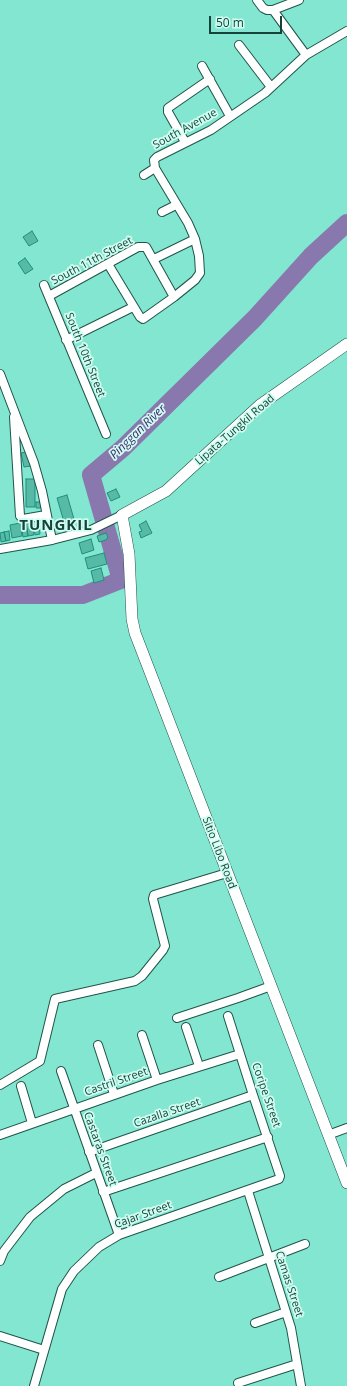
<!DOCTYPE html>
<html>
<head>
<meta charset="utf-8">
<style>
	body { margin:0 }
	#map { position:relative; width:347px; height:1386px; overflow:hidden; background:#83e6d0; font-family:"Open Sans",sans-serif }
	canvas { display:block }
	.scale { position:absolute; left:209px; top:16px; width:73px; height:18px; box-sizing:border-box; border:2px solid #174239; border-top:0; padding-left:5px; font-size:12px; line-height:14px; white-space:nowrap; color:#174239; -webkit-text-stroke:3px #cffdf1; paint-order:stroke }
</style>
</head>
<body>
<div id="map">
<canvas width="347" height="1386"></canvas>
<div class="scale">50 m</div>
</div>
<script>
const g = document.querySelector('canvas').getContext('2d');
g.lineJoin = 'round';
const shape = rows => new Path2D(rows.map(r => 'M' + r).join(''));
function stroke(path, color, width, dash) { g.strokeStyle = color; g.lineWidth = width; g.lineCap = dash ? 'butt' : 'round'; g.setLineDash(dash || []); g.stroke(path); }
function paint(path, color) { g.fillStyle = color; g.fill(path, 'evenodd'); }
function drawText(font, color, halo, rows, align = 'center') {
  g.font = font + ' "Open Sans",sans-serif'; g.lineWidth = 3.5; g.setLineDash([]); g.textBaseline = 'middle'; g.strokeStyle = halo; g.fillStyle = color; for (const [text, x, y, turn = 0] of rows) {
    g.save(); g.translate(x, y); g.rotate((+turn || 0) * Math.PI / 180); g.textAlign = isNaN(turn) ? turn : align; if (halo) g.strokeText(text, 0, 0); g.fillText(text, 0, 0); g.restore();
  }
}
const river = shape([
	[0,595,83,595,121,580,91,475,123,448,255,318,311,256,347,223]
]);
const building = shape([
	[32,231,38,241,29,246,23,237,32,231],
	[25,258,33,269,25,274,18,263,25,258],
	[26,452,31,466,24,467,21,453,26,452],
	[26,479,35,479,35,507,26,507,26,479],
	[116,489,120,497,111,501,107,493,116,489],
	[67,495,74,519,64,522,57,498,67,495],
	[36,502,41,502,41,508,36,508,36,502],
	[146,521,152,533,141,538,139,532,142,531,139,525,146,521],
	[32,522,34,535,28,536,26,523,32,522],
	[20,523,22,536,12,538,10,525,20,523],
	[26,523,28,536,23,537,21,524,26,523],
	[39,526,40,534,35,535,34,527,39,526],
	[9,531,10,540,6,541,4,532,9,531],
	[4,532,6,541,1,542,0,533,4,532],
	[106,533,108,537,106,540,99,542,97,536,106,533],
	[91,539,94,550,82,554,79,543,91,539],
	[104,553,107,564,88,569,85,558,104,553],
	[101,568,104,580,94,583,91,571,101,568]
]);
const street = shape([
	[257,0,263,8,267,10,273,10,299,0],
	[273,10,306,55],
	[239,45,271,87],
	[202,66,230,116],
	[185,142,168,112,168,108,210,79],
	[144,175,155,168],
	[162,212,176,205],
	[154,259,195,239],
	[108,264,140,317,143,319,174,297,195,280,200,273,199,256,195,239,188,223,155,168,154,160,157,157,211,130,265,93,306,55,347,31],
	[44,285,106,434],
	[49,296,138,247,146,247,174,297],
	[66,340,133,307],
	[0,374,34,463,42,491,52,540],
	[14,417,20,516,23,519,46,515],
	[0,549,52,540,91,530,122,515],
	[177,1018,238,998,271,986],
	[186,1027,199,1066],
	[142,1035,157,1080],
	[98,1045,114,1094],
	[61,1071,119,1235],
	[0,1085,40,1061,55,999,135,981,142,976,163,950,165,946,153,899,154,895,227,873],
	[21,1086,32,1123],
	[0,1135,157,1080,240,1054],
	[328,1135,347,1128],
	[89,1152,253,1095],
	[248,1191,291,1328,301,1386],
	[103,1192,268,1137],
	[0,1261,4,1251,30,1217,64,1189,96,1173],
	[219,1277,305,1244],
	[255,1323,286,1312],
	[0,1336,44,1350],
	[238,1383,297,1364],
	[34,1386,62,1289,74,1271,99,1247,119,1235,279,1179,280,1176,253,1095,228,1016]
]);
const secondary = shape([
	[347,344,260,405,166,491,122,515,129,554,132,619,135,633,347,1183]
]);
const streetNames = [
	["South Avenue",185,129,-29],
	["South 11th Street",92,261,-28],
	["South 10th Street",85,355,68],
	["Lipata-Tungkil Road",235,430,-41],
	["Sitio Libo Road",219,853,69],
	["Castril Street",116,1082,-19],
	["Coripe Street",266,1095,71],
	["Cazalla Street",167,1113,-19],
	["Castaras Street",100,1149,70],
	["Cajar Street",143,1215,-20],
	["Camas Street",289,1284,72]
];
const waterNames = [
	["Pinggan River",138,432,-44]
];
const districtNames = [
	["TUNGKIL",56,526]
];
stroke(river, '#8978ae', 18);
paint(building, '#56baa6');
stroke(building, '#1f8e7b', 1);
stroke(street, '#1f554a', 10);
stroke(secondary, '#1f554a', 12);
stroke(street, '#fff', 8);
stroke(secondary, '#fff', 11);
drawText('11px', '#174239', '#cffdf1', streetNames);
drawText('italic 12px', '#43296c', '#cffdf1', waterNames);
g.letterSpacing = '1px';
drawText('bold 15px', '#174239', '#cffdf1', districtNames);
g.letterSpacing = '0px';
</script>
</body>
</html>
